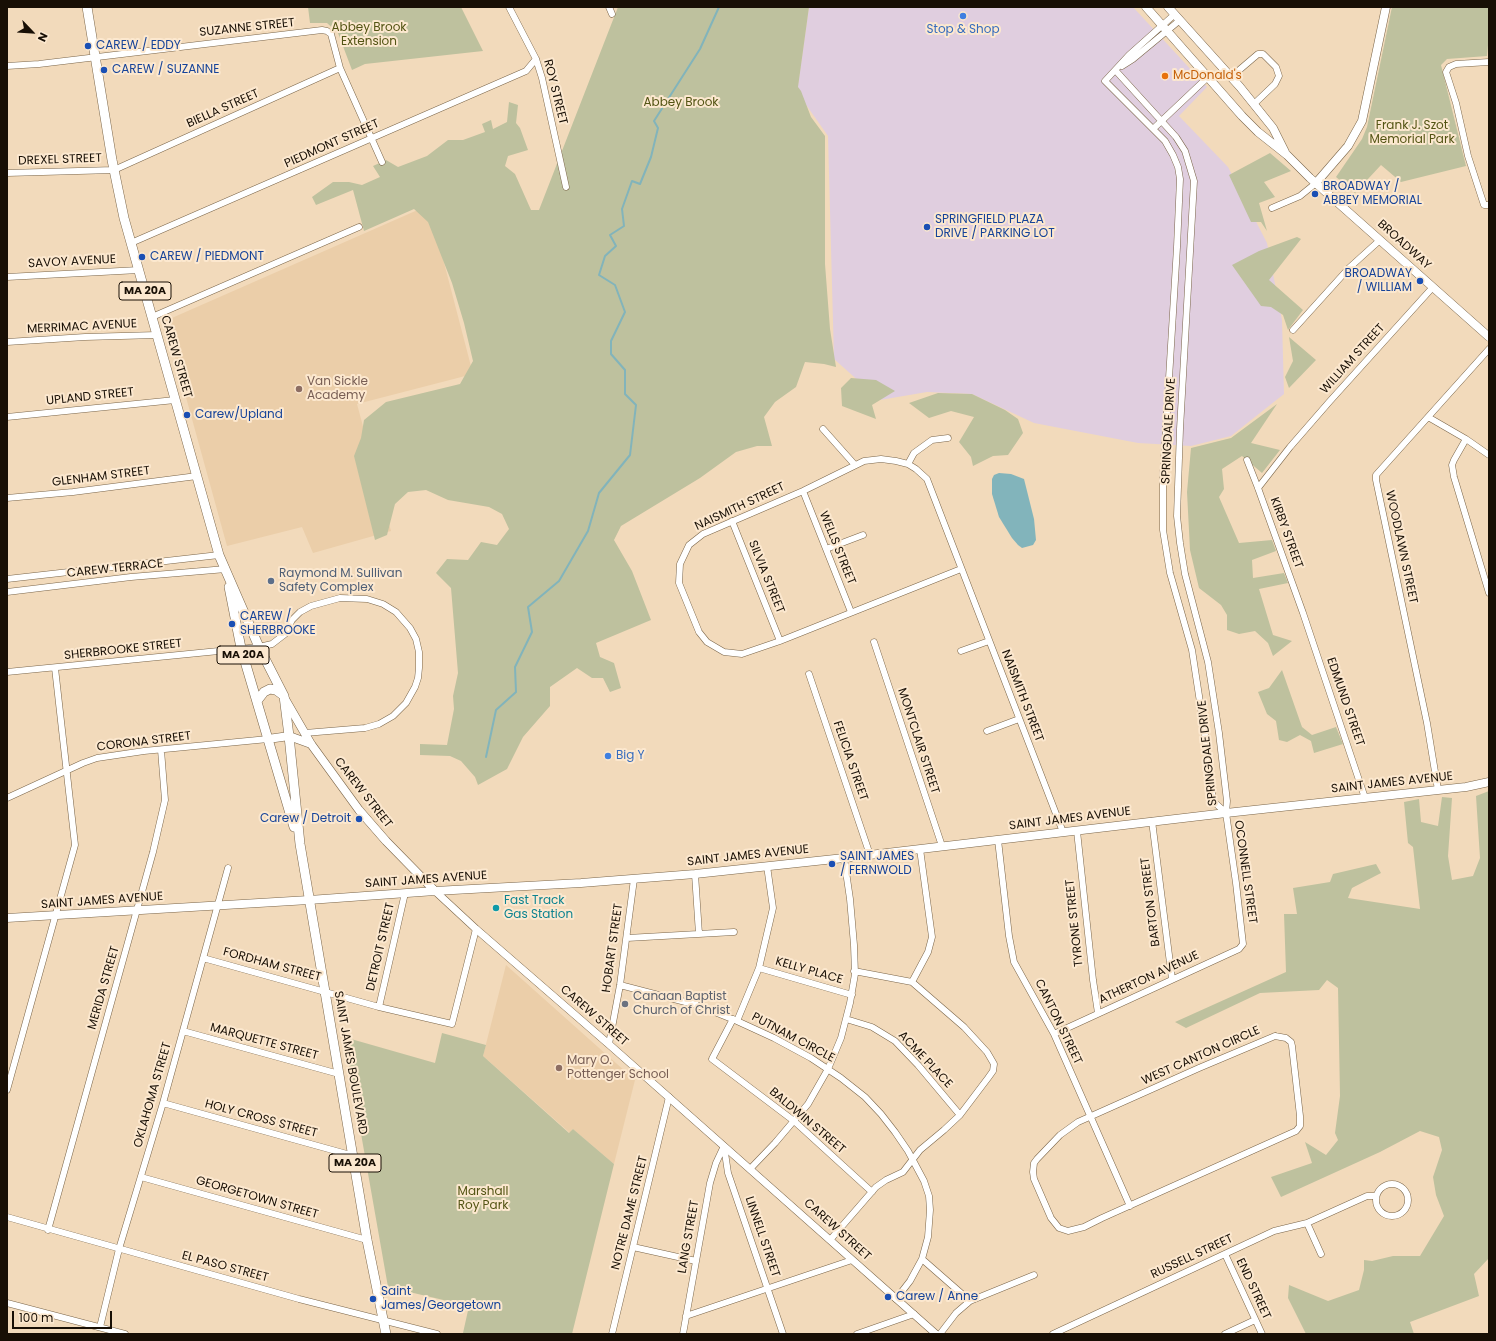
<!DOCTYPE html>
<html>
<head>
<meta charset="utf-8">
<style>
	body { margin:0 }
	#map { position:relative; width:1496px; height:1341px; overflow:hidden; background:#f2dabb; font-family:Poppins,sans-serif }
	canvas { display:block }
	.frame { position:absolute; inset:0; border:8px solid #180f05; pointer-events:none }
	.north { position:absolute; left:12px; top:12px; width:40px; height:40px; -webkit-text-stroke:3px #fce8cf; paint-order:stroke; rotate:115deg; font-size:11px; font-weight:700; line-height:16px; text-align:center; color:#180f05 }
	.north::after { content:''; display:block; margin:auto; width:14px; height:18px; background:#180f05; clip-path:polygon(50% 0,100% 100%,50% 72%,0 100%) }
	.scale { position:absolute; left:12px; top:1311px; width:100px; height:18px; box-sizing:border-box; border:2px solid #180f05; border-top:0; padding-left:5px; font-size:12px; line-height:14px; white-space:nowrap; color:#180f05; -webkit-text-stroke:3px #fce8cf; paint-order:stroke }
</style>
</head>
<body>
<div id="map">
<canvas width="1496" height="1341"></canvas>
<div class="frame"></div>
<div class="north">N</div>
<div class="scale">100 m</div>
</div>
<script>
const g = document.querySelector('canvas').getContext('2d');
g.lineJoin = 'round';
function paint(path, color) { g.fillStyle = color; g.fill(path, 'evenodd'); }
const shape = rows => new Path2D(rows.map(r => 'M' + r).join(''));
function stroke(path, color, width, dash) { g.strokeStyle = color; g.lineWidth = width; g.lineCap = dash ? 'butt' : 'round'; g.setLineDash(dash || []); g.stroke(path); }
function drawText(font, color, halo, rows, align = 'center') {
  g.font = font + ' Poppins,sans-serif'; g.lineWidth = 4; g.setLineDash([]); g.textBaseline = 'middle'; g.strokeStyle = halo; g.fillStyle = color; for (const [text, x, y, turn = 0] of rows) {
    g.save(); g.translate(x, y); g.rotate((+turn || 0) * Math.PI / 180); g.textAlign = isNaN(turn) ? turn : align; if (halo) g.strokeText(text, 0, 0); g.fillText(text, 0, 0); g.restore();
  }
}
const commercial = shape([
	[809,7,1133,7,1207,87,1179,116,1228,167,1267,243,1282,320,1284,394,1231,436,1191,446,1138,443,1034,423,972,394,927,392,880,400,834,359,828,136,797,92]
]);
const built = shape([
	[429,205,473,374,357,404,391,531,313,553,302,527,227,546,165,321],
	[506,965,635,1080,614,1164,573,1129,570,1133,483,1056]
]);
const green = shape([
	[308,7,461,7,483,51,365,64,352,70,338,33,327,23,310,23],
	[618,7,809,7,798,87,801,91,811,117,825,136,825,264,830,329,836,367,824,364,805,362,796,387,775,402,764,417,772,446,757,446,736,452,700,478,621,526,614,540,632,571,651,620,596,643,600,657,614,663,621,688,610,692,603,678,592,678,577,668,550,687,550,706,523,737,507,769,478,785,475,777,461,761,450,756,420,755,420,744,447,745,454,709,453,696,458,673,451,588,436,573,447,559,468,560,481,542,497,545,509,529,502,514,489,507,448,500,426,490,408,492,395,504,387,535,375,540,354,456,361,438,364,420,386,402,460,384,473,361,464,323,452,283,428,222,414,209,364,231,353,190,316,205,312,197,333,182,349,182,362,185,380,177,373,166,386,160,398,167,427,156,448,140,463,140,485,132,482,124,491,120,493,129,507,122,509,102,518,105,516,123,520,128,528,150,508,156,505,166,515,174,531,210,539,210],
	[1392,7,1489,7,1489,34,1487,56,1447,59,1441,65,1466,166,1401,182,1381,165,1355,193,1336,177,1362,139,1367,127],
	[1270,153,1291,171,1264,182,1275,197,1259,203,1267,231,1261,222,1251,222,1229,175],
	[1297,237,1301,239,1269,280,1303,310,1288,330,1283,315,1271,307,1261,306,1232,265,1259,251],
	[1289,337,1316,360,1289,388,1285,377,1293,361],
	[851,378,876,380,895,391,872,405,876,419,842,406,841,388],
	[938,393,972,394,1005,410,1018,419,1023,433,1008,455,993,456,973,466,971,457,959,442,974,417,951,411,929,418,909,403],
	[1277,404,1251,443,1280,450,1262,473,1242,456,1222,469,1224,489,1219,497,1239,543,1272,540,1276,551,1252,560,1253,578,1284,573,1288,583,1259,589,1273,635,1292,641,1273,656,1268,643,1255,631,1239,634,1227,630,1227,615,1221,605,1199,588,1190,550,1187,492,1191,448,1231,438],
	[1282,670,1302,727,1312,735,1336,727,1343,744,1314,753,1311,741,1300,735,1287,742,1279,740,1276,721,1267,714,1258,692,1269,688],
	[1489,791,1489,1258,1474,1274,1479,1296,1410,1322,1414,1334,1306,1334,1288,1298,1289,1285,1328,1301,1359,1290,1364,1270,1364,1260,1372,1261,1393,1256,1420,1256,1444,1216,1436,1195,1433,1177,1442,1150,1439,1137,1420,1131,1380,1152,1281,1197,1271,1177,1312,1163,1305,1142,1326,1155,1338,1140,1335,1133,1340,1096,1338,988,1327,980,1319,990,1260,993,1186,1028,1175,1022,1286,972,1284,914,1297,914,1293,888,1330,882,1333,874,1376,864,1381,873,1352,888,1348,898,1420,909,1413,847,1408,843,1404,802,1419,799,1421,822,1438,826,1442,797,1452,798,1448,856,1452,880,1473,876,1480,858,1476,796],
	[442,1033,486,1045,483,1056,569,1133,573,1129,614,1164,572,1334,467,1334,463,1333,469,1306,388,1287,344,1037,435,1063]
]);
const water = shape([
	[999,473,1011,474,1024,479,1034,519,1036,540,1033,545,1022,548,1018,545,1012,538,999,517,992,494,992,479,994,475]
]);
const stream = shape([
	[486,757,496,710,516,692,515,667,532,632,528,607,559,581,588,531,599,493,630,455,636,405,625,394,625,370,611,354,611,341,625,312,615,285,599,275,605,256,616,246,610,235,624,226,622,209,632,181,640,184,651,157,658,128,654,121,700,49,719,7]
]);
const minor = shape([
	[509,7,536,59,542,78,566,187],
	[609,7,612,14],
	[1175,14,1129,55,1105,81,1165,141,1173,155,1178,167,1180,179,1177,247,1163,477,1163,530,1170,573,1192,650,1205,735,1213,801,1226,813],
	[1489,62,1456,64,1449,67,1446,72,1456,103,1468,156,1484,205,1489,205],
	[7,66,39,64,322,30,327,31,331,34,340,68,382,162],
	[1122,66,1133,59,1180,20],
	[1231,77,1258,54,1263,54,1276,67,1279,76,1275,84,1254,104],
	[1153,129,1208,77],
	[7,173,114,170,340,68],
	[1272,208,1300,196,1316,183],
	[131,243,526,71,536,59],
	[7,277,139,270],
	[152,317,359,227],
	[1293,330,1349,268,1380,240],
	[7,342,85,337,157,335],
	[7,417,175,400],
	[1428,417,1466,439,1489,455],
	[823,429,855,465],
	[1466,439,1454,460,1452,465,1454,477,1489,593],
	[1247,460,1258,488,1303,613,1365,798],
	[908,464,914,453,932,440,948,438],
	[1258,488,1290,447,1330,401,1433,287],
	[803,491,851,612],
	[7,498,73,492,197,476],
	[732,521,780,641],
	[826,549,863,535],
	[961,569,780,641,742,654,724,652,707,642,699,632,679,583,680,564,689,545,703,534,803,491,864,461,881,459,896,461,908,464,916,469,927,479,1063,832],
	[7,579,219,555],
	[7,592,131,577,226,569],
	[874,642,942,846],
	[961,651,989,641],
	[7,672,259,647,272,644,285,634,292,620,300,612,311,606,340,598,367,599,383,604,396,612,410,628,416,639,419,652,419,668,418,678,415,687,406,703,393,716,379,724,365,728,305,733],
	[809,674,870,855],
	[987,731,1019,719],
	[1438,790,1427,723,1376,480,1376,475,1489,349],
	[7,798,83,763,97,758,144,751,268,739],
	[1152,821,1172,979],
	[1077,831,1093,980,1098,1013],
	[998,840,1009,936,1014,962,1054,1034,1130,1206],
	[695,874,699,934],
	[627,938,734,932],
	[203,958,379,1007,452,1024,476,929],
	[759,968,852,995],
	[912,982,928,952,932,937,920,849],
	[620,985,697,1005,737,1021,774,1038,811,1058,841,1078,865,1097,881,1114,895,1132,908,1151,924,1181,929,1196,930,1210,928,1237,922,1259,910,1281,896,1299],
	[379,1007,405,893],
	[733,1019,712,1059,794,1121,872,1192],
	[846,1019,872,1027,895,1041,918,1065,960,1115],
	[737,1021,759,968,773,908,767,866],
	[183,1031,339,1074],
	[1054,1034,1239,949,1243,944,1236,883,1226,813,1227,801,1219,733,1208,662,1185,574,1180,543,1177,516,1180,429,1194,181,1185,151,1176,137,1116,71],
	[1275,1036,1286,1038,1291,1042,1292,1046,1300,1116,1300,1126,1296,1131,1102,1218,1084,1227,1068,1231,1059,1228,1051,1218,1034,1179,1033,1172,1034,1163,1037,1159,1060,1135,1078,1122,1199,1068,1275,1036],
	[609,1044,620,985,634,879],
	[7,1090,75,845,55,668],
	[163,1103,354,1156],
	[724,1146,728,1173,783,1334],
	[750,1169,775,1143,808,1104,828,1069,841,1038,850,1003,855,974,854,945,850,899,844,858],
	[141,1177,367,1240],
	'1376 1200a16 16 0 1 1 32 0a16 16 0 1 1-32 0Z',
	[7,1217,299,1299,437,1334],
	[1307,1223,1321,1254],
	[48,1230,153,852,165,800,161,750],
	[830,1240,876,1187,886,1180,903,1172,920,1150,944,1130,960,1115,988,1078,993,1071,994,1064,987,1052,964,1027,912,982,854,971],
	[633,1247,696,1261],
	[1225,1254,1262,1334],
	[922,1259,970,1301],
	[7,1303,125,1334],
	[686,1316,852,1260],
	[100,1327,119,1249,163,1103,228,868],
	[612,1334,669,1097],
	[683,1334,710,1183,716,1163,724,1146],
	[857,1334,914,1314],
	[940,1334,956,1313,970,1301,1034,1275],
	[1053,1334,1274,1231,1307,1223,1367,1196,1376,1196],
	[1225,1334,1255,1320]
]);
const tertiary = shape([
	[435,891,476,929,612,1047,936,1334]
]);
const secondary = shape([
	[1146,7,1242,116,1258,132,1287,155,1310,178,1489,337],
	[1168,7,1240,87,1273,128,1285,152],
	[1316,183,1348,146,1362,121,1386,7],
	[285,699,311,744,359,810,386,841,435,891],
	[268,739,289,736,311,744],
	[7,918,309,900,435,891,581,883,695,874,844,858,1226,813,1438,790,1466,787,1489,782]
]);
const primary = shape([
	[87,7,112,160,124,218,219,555,259,647,284,696,289,736,300,844,367,1240,386,1334],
	[229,587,241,648,294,827],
	[257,701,264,692,270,689,276,690,283,695]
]);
const markers = [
	[963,16,4,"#3f7fe0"],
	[88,46,4,"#1a4fb4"],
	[104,70,4,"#1a4fb4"],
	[1165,76,4,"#e8710a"],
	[1315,194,4,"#1a4fb4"],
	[927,227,4,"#1a4fb4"],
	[142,257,4,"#1a4fb4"],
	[1420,281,4,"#1a4fb4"],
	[299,389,4,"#8d6e63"],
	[187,415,4,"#1a4fb4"],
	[271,581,4,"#5c6f8a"],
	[232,624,4,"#1a4fb4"],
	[608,756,4,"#3f7fe0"],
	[359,819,4,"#1a4fb4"],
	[832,864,4,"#1a4fb4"],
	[496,908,4,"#0f9aa8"],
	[625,1004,4,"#6b7280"],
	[559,1068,4,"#8d6e63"],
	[888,1297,4,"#1a4fb4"],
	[373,1299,4,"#1a4fb4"]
];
const shields = [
	[145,291,52],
	[243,655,52],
	[355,1163,52]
];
const shieldNames = [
	["MA 20A",145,291],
	["MA 20A",243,655],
	["MA 20A",355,1163]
];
const streetNames = [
	["SUZANNE STREET",247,28,-6],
	["ROY STREET",555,92,76],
	["BIELLA STREET",223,109,-24],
	["PIEDMONT STREET",332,144,-24],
	["DREXEL STREET",60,160,-2],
	["BROADWAY",1404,245,42],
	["SAVOY AVENUE",72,262,-3],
	["MERRIMAC AVENUE",82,327,-3],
	["CAREW STREET",176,357,74],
	["WILLIAM STREET",1353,359,-48],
	["UPLAND STREET",90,397,-6],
	["SPRINGDALE DRIVE",1169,431,-87],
	["GLENHAM STREET",101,477,-7],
	["NAISMITH STREET",740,507,-25],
	["KIRBY STREET",1286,533,70],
	["WOODLAWN STREET",1401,547,78],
	["WELLS STREET",837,548,68],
	["CAREW TERRACE",115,569,-6],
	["SILVIA STREET",766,577,68],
	["SHERBROOKE STREET",123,650,-6],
	["NAISMITH STREET",1022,696,69],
	["EDMUND STREET",1345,702,71],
	["MONTCLAIR STREET",918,741,72],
	["CORONA STREET",144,742,-7],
	["SPRINGDALE DRIVE",1208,753,-96],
	["FELICIA STREET",850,761,71],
	["SAINT JAMES AVENUE",1392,783,-6],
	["CAREW STREET",363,793,52],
	["SAINT JAMES AVENUE",1070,819,-7],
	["SAINT JAMES AVENUE",748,856,-6],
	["OCONNELL STREET",1245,872,82],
	["SAINT JAMES AVENUE",426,880,-4],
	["SAINT JAMES AVENUE",102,901,-4],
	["BARTON STREET",1151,902,-97],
	["TYRONE STREET",1075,923,-96],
	["DETROIT STREET",381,947,-77],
	["HOBART STREET",613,948,-82],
	["FORDHAM STREET",272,965,15],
	["KELLY PLACE",809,971,16],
	["ATHERTON AVENUE",1149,978,-25],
	["MERIDA STREET",104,988,-74],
	["CAREW STREET",594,1016,41],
	["CANTON STREET",1058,1022,64],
	["PUTNAM CIRCLE",793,1038,28],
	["MARQUETTE STREET",264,1042,15],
	["WEST CANTON CIRCLE",1201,1056,-24],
	["ACME PLACE",925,1060,47],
	["SAINT JAMES BOULEVARD",350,1063,80],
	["OKLAHOMA STREET",153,1095,-74],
	["HOLY CROSS STREET",261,1119,15],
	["BALDWIN STREET",807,1121,40],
	["GEORGETOWN STREET",257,1198,16],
	["NOTRE DAME STREET",630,1213,-76],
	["CAREW STREET",837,1230,42],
	["LANG STREET",689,1237,-80],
	["LINNELL STREET",762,1237,71],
	["RUSSELL STREET",1192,1257,-25],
	["EL PASO STREET",225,1267,15],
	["END STREET",1253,1289,65]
];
const parkNames = [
	["Abbey Brook",369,28],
	["Extension",369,42],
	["Abbey Brook",681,103],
	["Frank J. Szot",1412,126],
	["Memorial Park",1412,140],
	["Marshall",483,1192],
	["Roy Park",483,1206]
];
const shopNames = [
	["Stop & Shop",963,30],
	["Big Y",616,756,"left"]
];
const transitNames = [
	["CAREW / EDDY",96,46],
	["CAREW / SUZANNE",112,70],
	["BROADWAY /",1323,187],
	["ABBEY MEMORIAL",1323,201],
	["SPRINGFIELD PLAZA",935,220],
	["DRIVE / PARKING LOT",935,234],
	["CAREW / PIEDMONT",150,257],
	["BROADWAY",1412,274,"right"],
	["/ WILLIAM",1412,288,"right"],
	["Carew/Upland",195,415],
	["CAREW /",240,617],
	["SHERBROOKE",240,631],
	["Carew / Detroit",351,819,"right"],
	["SAINT JAMES",840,857],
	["/ FERNWOLD",840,871],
	["Saint",381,1292],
	["James/Georgetown",381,1306],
	["Carew / Anne",896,1297]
];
const foodNames = [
	["McDonald's",1173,76]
];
const educationNames = [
	["Van Sickle",307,382],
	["Academy",307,396],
	["Mary O.",567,1061],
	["Pottenger School",567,1075]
];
const serviceNames = [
	["Raymond M. Sullivan",279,574],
	["Safety Complex",279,588]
];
const cultureNames = [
	["Fast Track",504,901],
	["Gas Station",504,915]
];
const worshipNames = [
	["Canaan Baptist",633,997],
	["Church of Christ",633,1011]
];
paint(commercial, '#e0cedf');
paint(built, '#ebcea9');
paint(green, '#bec19e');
paint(water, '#82b4bb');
stroke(stream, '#82b4bb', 2);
stroke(minor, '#7a6549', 7);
stroke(tertiary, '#7a6549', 8);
stroke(secondary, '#7a6549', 9);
stroke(primary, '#7a6549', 10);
stroke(minor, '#fff', 6);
stroke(tertiary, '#fff', 7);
stroke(secondary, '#fff', 8);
stroke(primary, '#fff', 9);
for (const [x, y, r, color] of markers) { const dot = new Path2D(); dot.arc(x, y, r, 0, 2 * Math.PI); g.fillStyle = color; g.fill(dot); stroke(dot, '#fce8cf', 1.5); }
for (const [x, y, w] of shields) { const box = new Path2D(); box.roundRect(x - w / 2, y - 9, w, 18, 3); g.fillStyle = '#fce8cf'; g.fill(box); stroke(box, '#180f05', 1); }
drawText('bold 11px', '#180f05', null, shieldNames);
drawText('12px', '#180f05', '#fce8cf', streetNames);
drawText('12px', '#535414', '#fce8cf', parkNames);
drawText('12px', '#366cbe', '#fce8cf', shopNames);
drawText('12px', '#164399', '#fce8cf', transitNames, 'left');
drawText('12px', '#c56008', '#fce8cf', foodNames, 'left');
drawText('12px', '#785e54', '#fce8cf', educationNames, 'left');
drawText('12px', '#4e5e75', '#fce8cf', serviceNames, 'left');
drawText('12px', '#0d838f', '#fce8cf', cultureNames, 'left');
drawText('12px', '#5b616d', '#fce8cf', worshipNames, 'left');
</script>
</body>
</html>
